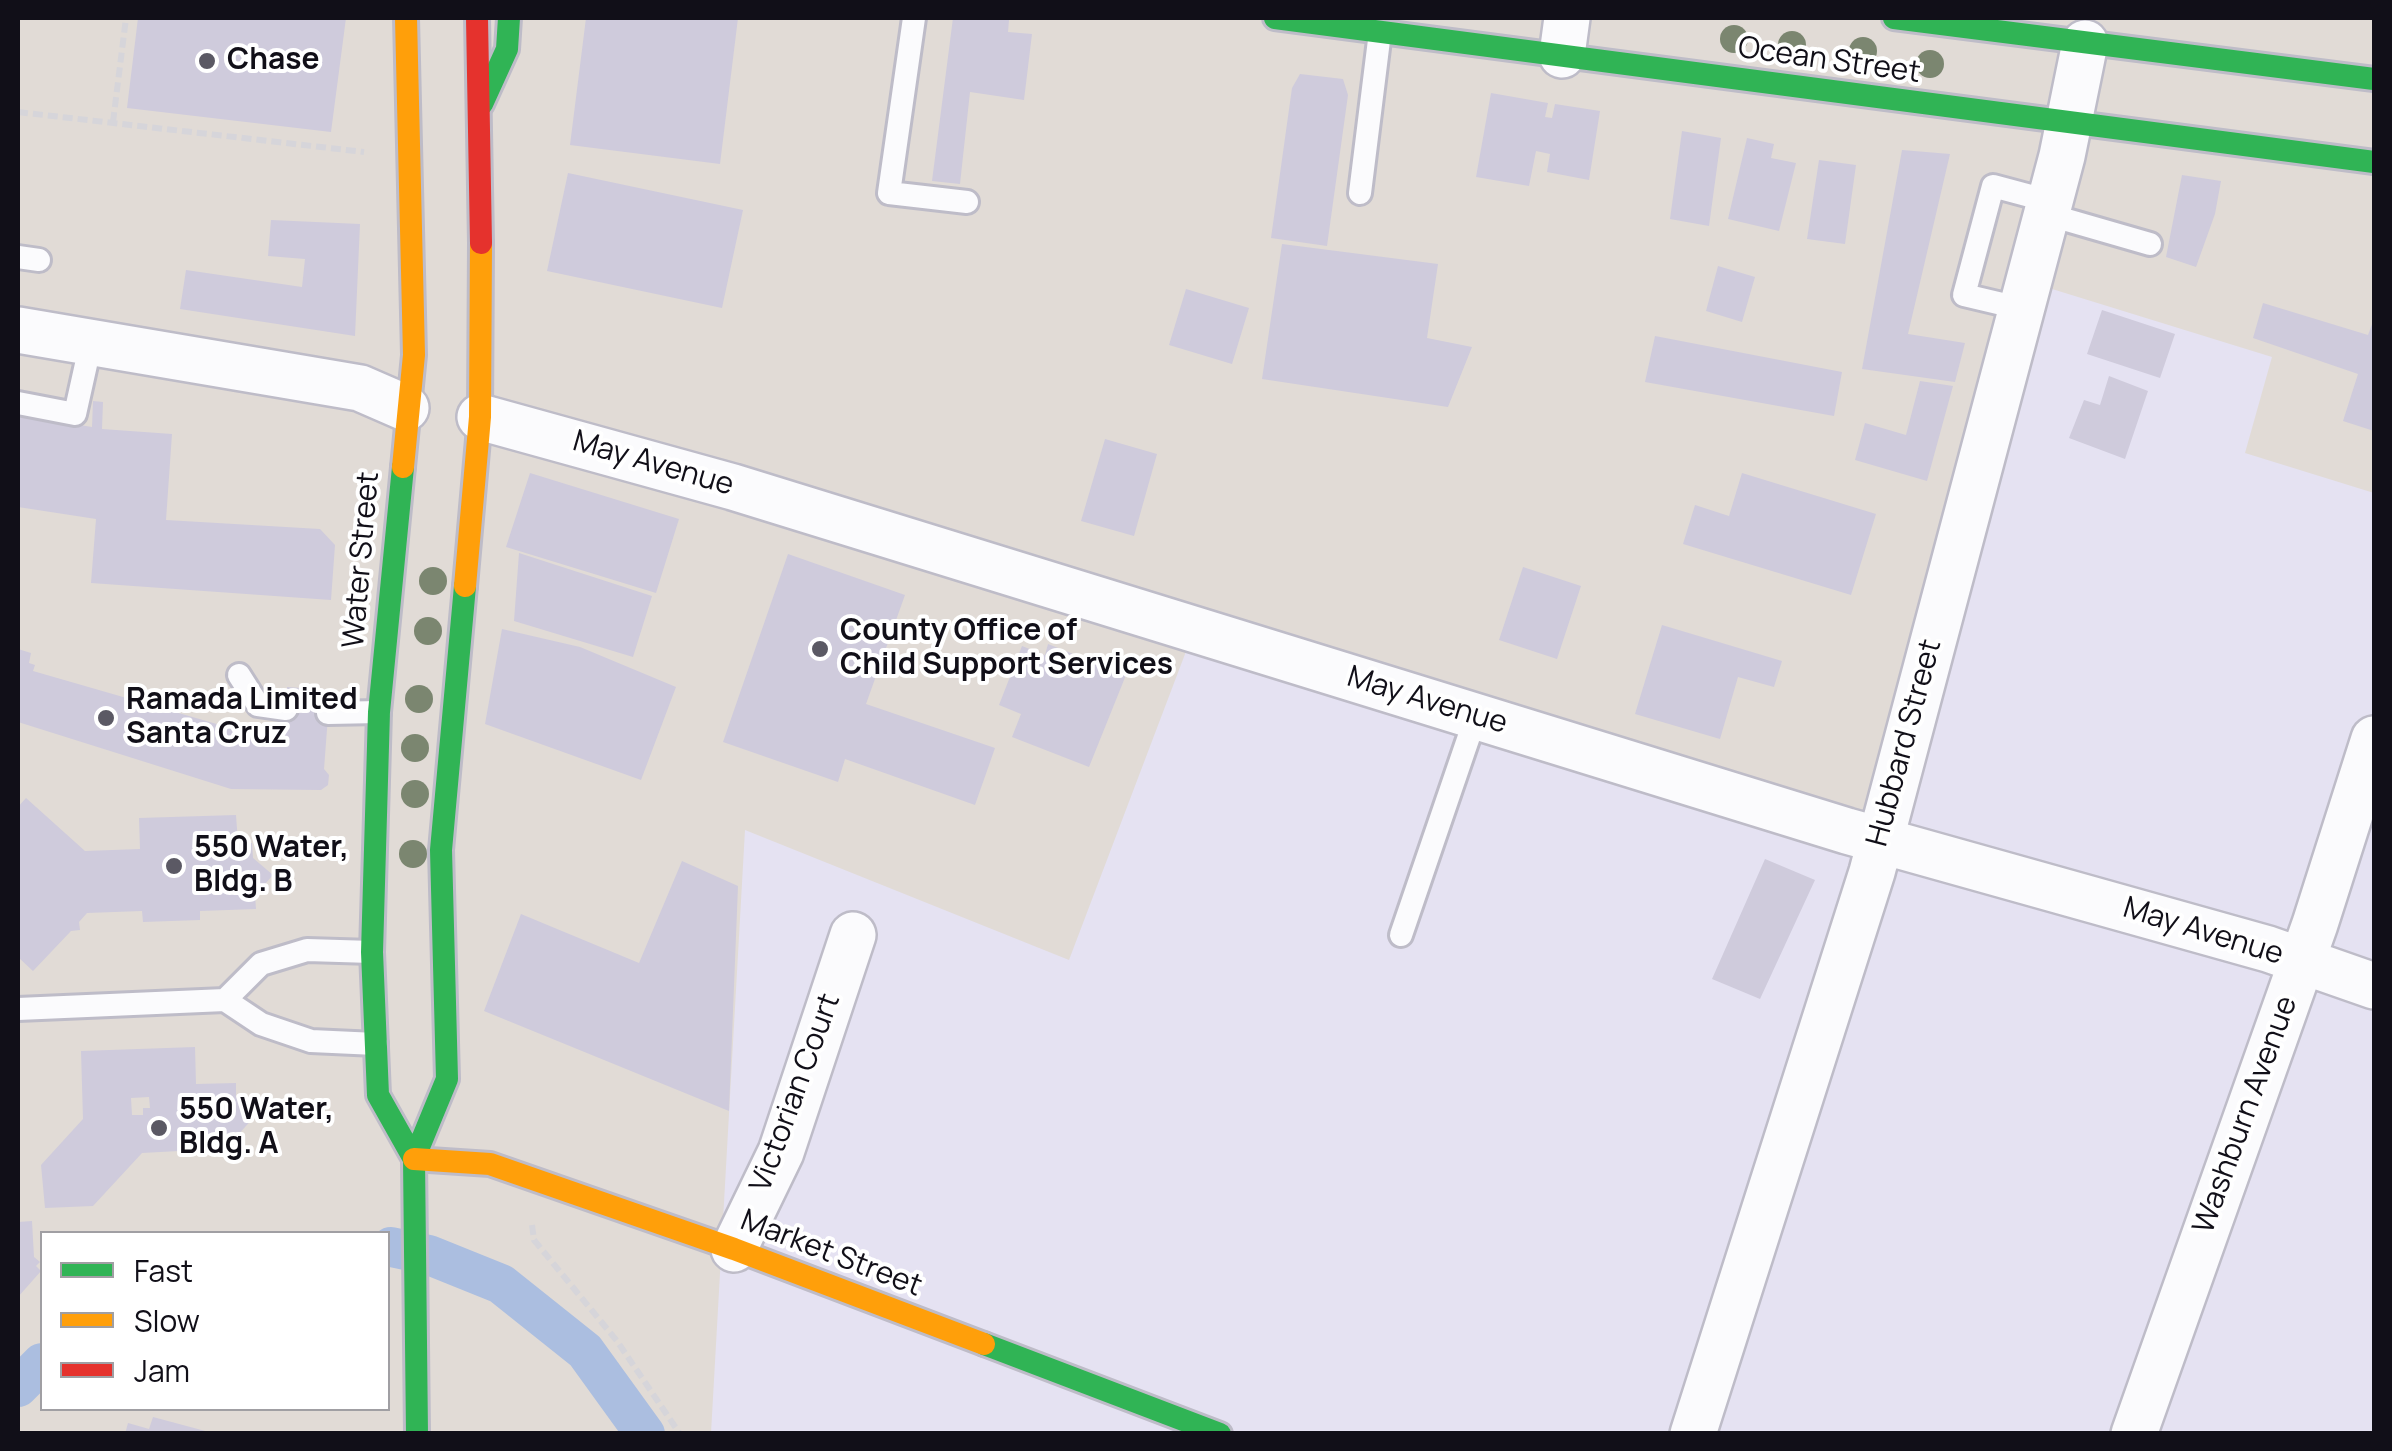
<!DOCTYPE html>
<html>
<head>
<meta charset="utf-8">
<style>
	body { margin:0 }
	#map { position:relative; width:2392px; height:1451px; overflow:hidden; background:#e5e2f2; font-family:Manrope,sans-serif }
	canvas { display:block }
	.frame { position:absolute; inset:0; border:20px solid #110f18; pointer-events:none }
	.legend { position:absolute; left:40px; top:1231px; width:350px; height:180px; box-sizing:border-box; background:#fff; border:2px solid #a09fa3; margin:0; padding:12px 18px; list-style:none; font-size:30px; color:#110f18 }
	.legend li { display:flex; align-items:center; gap:20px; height:50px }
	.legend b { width:50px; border:2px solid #a09fa3 }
</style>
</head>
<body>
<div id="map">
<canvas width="2392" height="1451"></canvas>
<div class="frame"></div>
<ul class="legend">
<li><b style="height:12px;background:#30b455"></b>Fast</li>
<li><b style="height:12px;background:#ff9f0a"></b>Slow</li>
<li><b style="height:12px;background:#e5322d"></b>Jam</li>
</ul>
</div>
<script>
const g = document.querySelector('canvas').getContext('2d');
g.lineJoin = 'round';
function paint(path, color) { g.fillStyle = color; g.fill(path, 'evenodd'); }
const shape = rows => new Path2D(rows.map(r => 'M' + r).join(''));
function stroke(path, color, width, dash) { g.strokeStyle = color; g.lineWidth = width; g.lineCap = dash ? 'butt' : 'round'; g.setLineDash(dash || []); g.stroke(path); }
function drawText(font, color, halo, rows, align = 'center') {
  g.font = font + ' Manrope,sans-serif'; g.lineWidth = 8; g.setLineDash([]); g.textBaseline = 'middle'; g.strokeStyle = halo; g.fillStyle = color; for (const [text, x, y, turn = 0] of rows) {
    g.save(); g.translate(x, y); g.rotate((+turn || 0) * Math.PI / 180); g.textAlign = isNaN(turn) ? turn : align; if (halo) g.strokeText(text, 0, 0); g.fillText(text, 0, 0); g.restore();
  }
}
const commercial = shape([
	[18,18,2374,18,2374,493,2245,453,2272,357,2023,280,1870,838,1193,633,1069,960,745,830,711,1433,18,1433],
	[42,1234,388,1234,388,1408,42,1408]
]);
const canal = shape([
	[391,1247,429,1255,501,1284,585,1351,645,1434],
	[18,1387,42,1363]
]);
const building = shape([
	[138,18,346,18,331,132,127,108],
	[586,18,738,18,720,164,570,145],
	[953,18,1009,20,1008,32,1032,34,1024,100,970,92,960,184,932,181],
	[1300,74,1343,79,1348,95,1327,246,1271,238,1292,88],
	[1491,93,1548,103,1545,117,1552,118,1555,104,1600,111,1589,180,1547,172,1550,154,1536,151,1529,186,1476,177],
	[1682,131,1721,138,1709,226,1670,219],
	[1747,138,1774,144,1771,158,1796,163,1779,231,1728,219],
	[1902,150,1950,154,1908,334,1965,343,1955,382,1862,369],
	[1819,160,1856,165,1845,244,1807,239],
	[568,173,743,210,722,308,547,271],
	[2182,175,2221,181,2215,214,2196,267,2166,257],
	[271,220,360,224,355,336,180,309,186,270,302,287,305,259,268,256],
	[1282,244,1438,264,1427,338,1472,347,1448,407,1262,379],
	[1718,266,1755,277,1742,322,1706,311],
	[1186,289,1249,308,1232,364,1169,345],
	[2263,303,2368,335,2374,319,2374,431,2343,421,2358,374,2253,338],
	[2102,310,2175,334,2160,378,2087,354],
	[1655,336,1842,372,1834,416,1645,382],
	[2109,376,2148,391,2125,459,2069,438,2084,400,2100,405],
	[1920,381,1953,386,1927,481,1855,460,1865,423,1906,435],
	[93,401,103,402,102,429,172,434,166,520,320,529,335,545,331,600,91,583,96,519,18,507,18,415,92,427],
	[1105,439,1157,454,1134,536,1081,521],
	[530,473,679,519,656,593,506,547],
	[1742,473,1876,514,1851,595,1683,544,1695,505,1729,516],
	[519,553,652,596,633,657,514,621],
	[788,554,905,595,866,704,995,748,975,805,845,759,838,782,723,742],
	[1523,567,1581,586,1557,659,1499,640],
	[1662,625,1782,661,1774,687,1738,677,1720,739,1635,714],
	[502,629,580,647,676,687,641,780,485,724],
	[1048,644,1126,675,1089,767,1012,737,1021,714,999,705,1022,646,1045,655],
	[18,649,31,653,29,663,35,665,33,671,234,729,284,729,287,687,330,690,324,769,329,775,328,785,321,790,231,789,18,722],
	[26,798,85,851,140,849,139,818,236,815,238,843,252,843,253,858,273,875,255,895,256,909,200,911,200,920,143,922,142,911,87,913,79,922,80,930,71,931,33,971,18,957,18,807],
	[1765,859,1815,880,1760,999,1712,979],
	[682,861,738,886,729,1111,484,1011,521,914,639,963],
	[195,1047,196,1084,236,1083,236,1097,256,1115,235,1138,235,1148,142,1153,93,1206,45,1208,41,1165,83,1119,81,1051],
	[149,1097,150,1108,143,1108,143,1115,132,1115,131,1098],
	[32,1221,34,1257,40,1262,36,1266,41,1271,18,1297,18,1222],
	[153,1417,209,1432,209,1434,125,1434,128,1423,149,1429]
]);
const path = shape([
	[18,112,364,152],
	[113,122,126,18],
	[532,1225,534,1240,617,1341,680,1434]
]);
const lane = shape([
	[914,18,889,193,967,202],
	[1360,193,1380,32],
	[2046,214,2150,244],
	[18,257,39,260],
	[2019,308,1964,295,1993,186,2049,201],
	[18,403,75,414,91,342],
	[239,675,258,705,286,709],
	[328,713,379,712],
	[1401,935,1476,716],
	[225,1000,261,964,307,950,372,952],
	[18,1009,225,1000,261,1024,311,1041,376,1044]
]);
const street = shape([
	[1562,55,1567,18],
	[18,330,360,388,406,408],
	[480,417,733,487,1847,831,2268,949,2374,986],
	[734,1249,781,1152,853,935],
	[1693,1434,1872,872,2062,156,2085,43],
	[2134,1434,2315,924,2374,739]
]);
const fast = shape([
	[1275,18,2374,162],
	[1894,18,2374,79],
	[482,104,507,49,509,18],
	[403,467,379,712,372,952,378,1095,414,1159],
	[984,1344,1220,1434],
	[417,1434,414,1159,447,1079,441,850,465,586]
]);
const slow = shape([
	[403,467,414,355,406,18],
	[465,586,480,417,481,243],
	[414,1159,490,1164,734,1249,984,1344]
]);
const jam = shape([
	[477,18,481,243]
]);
const trees = [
	[1734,39],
	[1792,45],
	[1863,51],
	[1930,64],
	[433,581],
	[428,631],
	[419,699],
	[415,748],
	[415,794],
	[413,854]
];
const markers = [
	[207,61,10,"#5b5964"],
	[820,649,10,"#5b5964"],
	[106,718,10,"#5b5964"],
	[174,866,10,"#5b5964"],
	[159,1128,10,"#5b5964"]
];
const poiNames = [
	["Chase",227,61],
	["County Office of",840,632],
	["Child Support Services",840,666],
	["Ramada Limited",126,701],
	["Santa Cruz",126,735],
	["550 Water,",194,849],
	["Bldg. B",194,883],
	["550 Water,",179,1111],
	["Bldg. A",179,1145]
];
const streetNames = [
	["Ocean Street",1829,61,8],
	["May Avenue",653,464,16],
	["Water Street",362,560,-85],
	["May Avenue",1427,701,17],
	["Hubbard Street",1905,743,-75],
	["May Avenue",2203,932,17],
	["Victorian Court",796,1093,-70],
	["Washburn Avenue",2246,1115,-70],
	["Market Street",831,1254,21]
];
paint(commercial, '#e1dbd6');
stroke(canal, '#abbee0', 40);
paint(building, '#cfcbdc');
stroke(lane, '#bebcc8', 28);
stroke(street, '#bebcc8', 50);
stroke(fast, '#bebcc8', 28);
stroke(slow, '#bebcc8', 28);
stroke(jam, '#bebcc8', 28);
stroke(path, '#d6d5da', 6, [10, 5]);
stroke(lane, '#fbfbfd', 22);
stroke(street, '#fbfbfd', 45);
stroke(fast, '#30b455', 22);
stroke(slow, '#ff9f0a', 22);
stroke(jam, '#e5322d', 22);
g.fillStyle = '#7b8670';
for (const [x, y] of trees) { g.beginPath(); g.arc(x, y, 14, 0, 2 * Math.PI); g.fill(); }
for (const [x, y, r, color] of markers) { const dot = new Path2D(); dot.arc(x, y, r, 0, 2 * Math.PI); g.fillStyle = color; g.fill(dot); stroke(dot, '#fff', 4); }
drawText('bold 30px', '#110f18', '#fff', poiNames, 'left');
drawText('30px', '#110f18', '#fff', streetNames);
</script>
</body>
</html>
